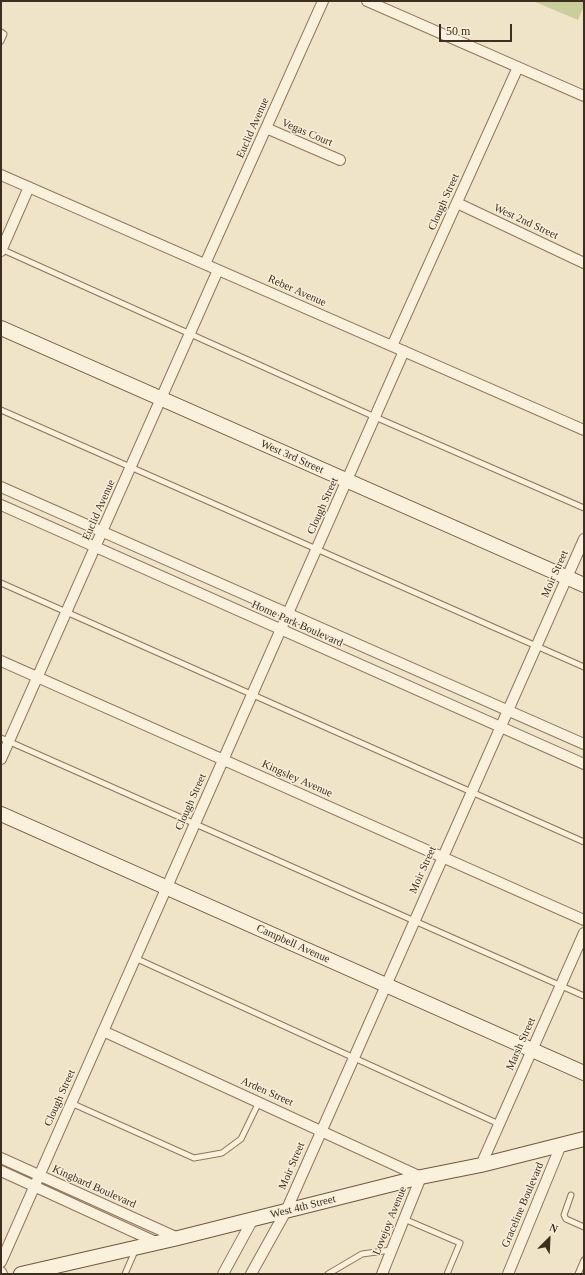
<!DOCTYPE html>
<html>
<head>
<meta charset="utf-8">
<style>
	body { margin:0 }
	#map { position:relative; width:585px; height:1275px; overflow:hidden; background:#f0e4c8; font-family:"Times New Roman",serif }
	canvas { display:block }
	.frame { position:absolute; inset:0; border:2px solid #3d2e20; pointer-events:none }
	.north { position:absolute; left:529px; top:1219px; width:40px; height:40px; -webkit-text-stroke:3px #f7eed8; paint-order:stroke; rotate:24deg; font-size:11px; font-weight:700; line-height:16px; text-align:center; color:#3d2e20 }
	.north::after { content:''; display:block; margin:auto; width:14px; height:18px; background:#3d2e20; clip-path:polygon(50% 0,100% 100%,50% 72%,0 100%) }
	.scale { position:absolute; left:439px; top:24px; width:73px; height:18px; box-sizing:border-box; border:2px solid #3d2e20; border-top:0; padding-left:5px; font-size:12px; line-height:14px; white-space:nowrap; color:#3d2e20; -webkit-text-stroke:3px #f7eed8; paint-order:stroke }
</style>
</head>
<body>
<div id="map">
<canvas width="585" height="1275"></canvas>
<div class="frame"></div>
<div class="north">N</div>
<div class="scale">50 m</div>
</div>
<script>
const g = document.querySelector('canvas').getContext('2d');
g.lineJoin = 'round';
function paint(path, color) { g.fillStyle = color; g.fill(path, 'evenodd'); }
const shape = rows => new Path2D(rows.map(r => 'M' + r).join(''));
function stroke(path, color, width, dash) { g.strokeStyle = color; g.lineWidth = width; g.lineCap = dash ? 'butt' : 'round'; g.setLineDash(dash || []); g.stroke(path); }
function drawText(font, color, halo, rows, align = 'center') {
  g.font = font + ' "Times New Roman",serif'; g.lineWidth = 3; g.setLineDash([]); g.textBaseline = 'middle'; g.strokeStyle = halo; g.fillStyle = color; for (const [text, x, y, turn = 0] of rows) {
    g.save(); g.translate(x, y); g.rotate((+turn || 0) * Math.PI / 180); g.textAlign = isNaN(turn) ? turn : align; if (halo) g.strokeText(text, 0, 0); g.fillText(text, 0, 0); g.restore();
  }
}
const green = shape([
	[533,1,584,1,584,6,578,20]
]);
const lane = shape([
	[1,32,4,34,1,41],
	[1,249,375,417,584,508],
	[1,410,584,667],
	[1,583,584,842],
	[1,738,584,996],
	[135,958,499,1124],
	[71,1103,194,1158,222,1153,241,1139,259,1102],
	[571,1195,564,1215,566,1219,584,1227],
	[404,1219,460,1243,447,1274],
	[125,1274,135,1251],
	[328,1274,362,1254,391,1250],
	[578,1274,584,1260]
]);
const street = shape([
	[367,1,584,96],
	[266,128,340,160],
	[1,175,584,430],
	[457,203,584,263],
	[1,251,29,187],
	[205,264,323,1],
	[392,346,518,67],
	[1,487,584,744],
	[1,505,584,764],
	[1,661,584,920],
	[1,759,218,270],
	[103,1031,421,1177,382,1274],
	[1,1158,178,1238],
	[481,1165,584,933],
	[1,1171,158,1243],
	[1,1262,404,351],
	[1,1272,2,1274],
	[223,1274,253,1219],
	[251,1274,286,1211,584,539],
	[508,1274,561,1145]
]);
const secondary = shape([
	[1,328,584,585],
	[1,814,584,1073],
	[21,1274,178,1238,421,1177,481,1165,584,1139]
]);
const streetNames = [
	["Euclid Avenue",253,128,-66],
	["Vegas Court",307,133,23],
	["Clough Street",444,202,-66],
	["West 2nd Street",526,222,25],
	["Reber Avenue",297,291,24],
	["West 3rd Street",292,457,24],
	["Clough Street",323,506,-66],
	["Euclid Avenue",99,510,-66],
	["Moir Street",555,574,-66],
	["Home Park Boulevard",297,624,24],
	["Kingsley Avenue",297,779,24],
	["Clough Street",191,802,-66],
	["Moir Street",423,870,-66],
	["Campbell Avenue",293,944,24],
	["Marsh Street",521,1044,-66],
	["Arden Street",267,1092,24],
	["Clough Street",60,1098,-66],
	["Moir Street",292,1166,-67],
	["Kingbard Boulevard",94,1187,24],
	["Graceline Boulevard",523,1205,-67],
	["West 4th Street",303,1207,-14],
	["Lovejoy Avenue",390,1221,-68]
];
paint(green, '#c9cf9b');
stroke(lane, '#8d765c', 7);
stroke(street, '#8d765c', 12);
stroke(secondary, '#6f573f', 16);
stroke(lane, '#faf1dc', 5);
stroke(street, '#faf1dc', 10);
stroke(secondary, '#faf1dc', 14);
drawText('11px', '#3d2e20', '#f7eed8', streetNames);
</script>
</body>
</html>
